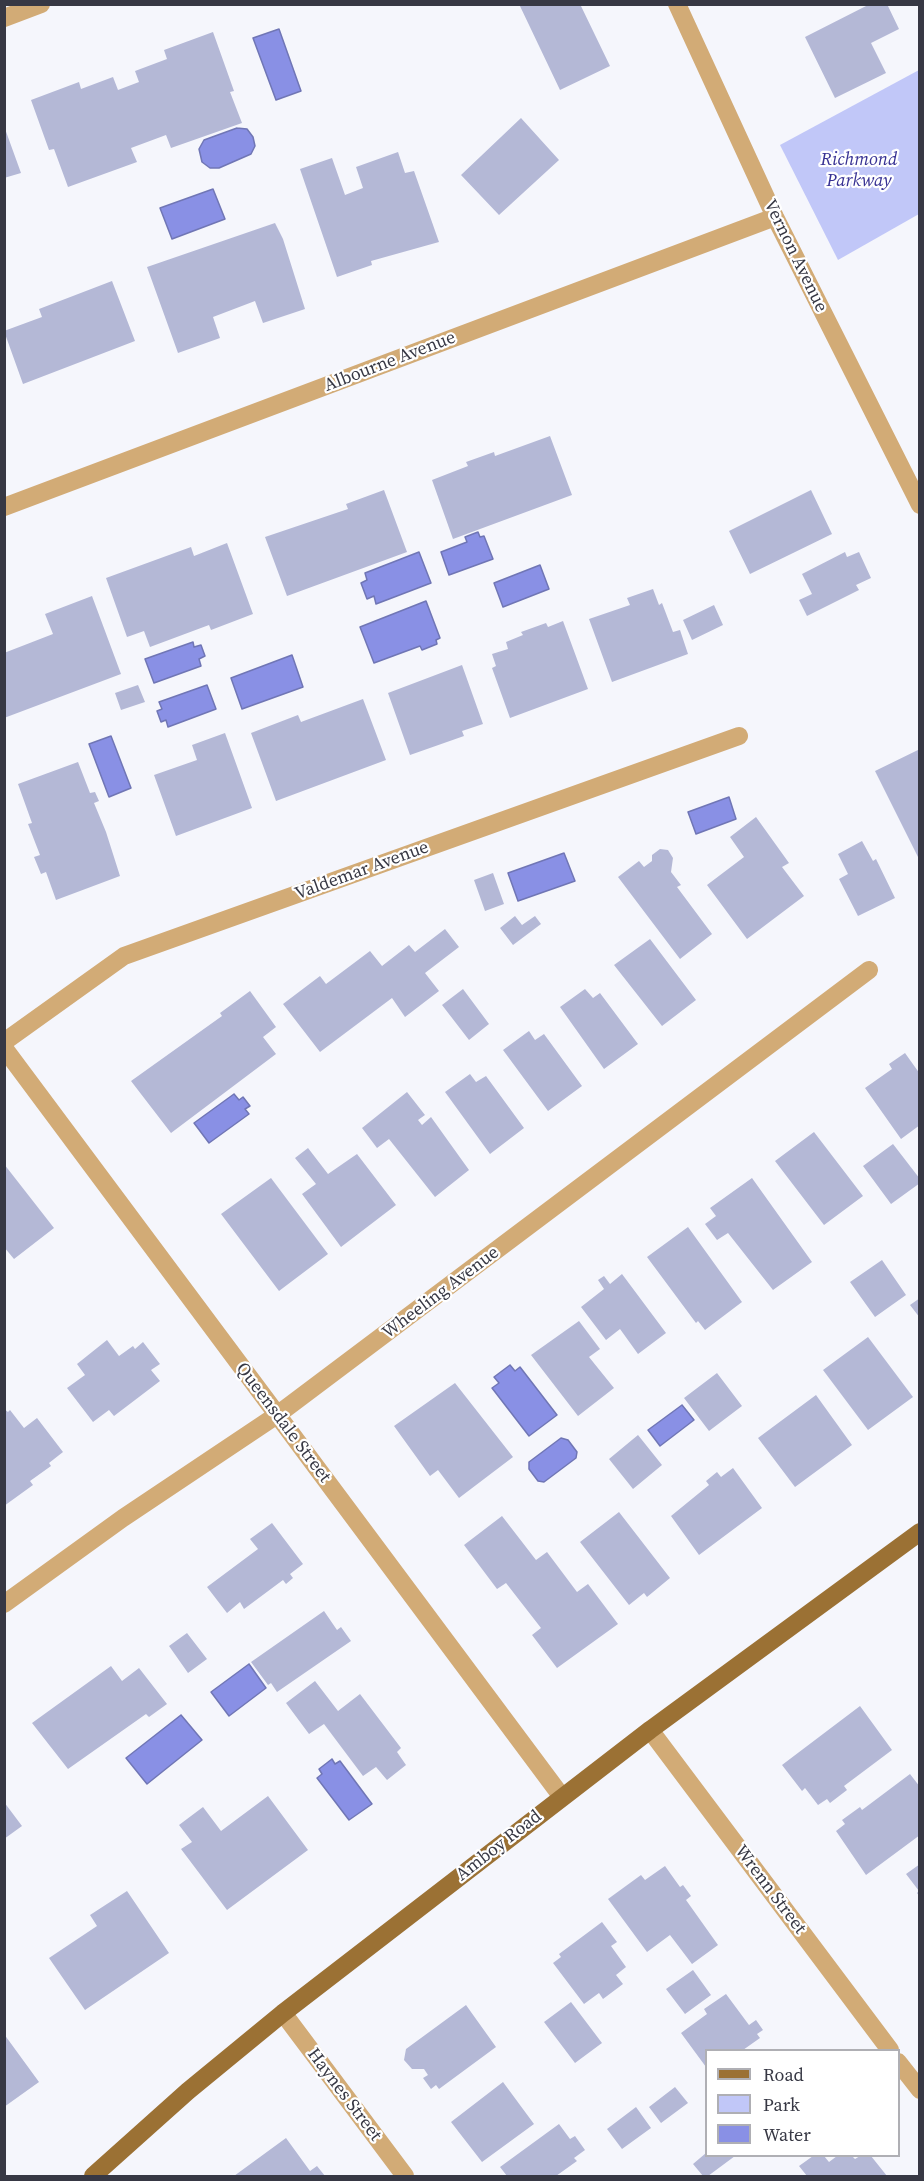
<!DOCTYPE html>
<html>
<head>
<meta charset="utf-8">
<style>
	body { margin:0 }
	#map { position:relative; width:924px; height:2181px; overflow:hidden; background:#f5f6fc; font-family:"Source Serif 4",serif }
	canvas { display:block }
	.frame { position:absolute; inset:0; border:6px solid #373844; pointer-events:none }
	.legend { position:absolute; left:705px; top:2049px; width:195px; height:108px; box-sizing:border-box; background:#fff; border:2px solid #afafb4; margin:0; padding:8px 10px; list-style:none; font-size:18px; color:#373844 }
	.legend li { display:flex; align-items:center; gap:12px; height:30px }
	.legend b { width:30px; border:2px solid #afafb4 }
</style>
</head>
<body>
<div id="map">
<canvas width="924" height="2181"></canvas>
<div class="frame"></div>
<ul class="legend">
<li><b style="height:8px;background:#9b7134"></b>Road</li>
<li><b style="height:16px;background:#c1c7f8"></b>Park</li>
<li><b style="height:16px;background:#8990e5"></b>Water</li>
</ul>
</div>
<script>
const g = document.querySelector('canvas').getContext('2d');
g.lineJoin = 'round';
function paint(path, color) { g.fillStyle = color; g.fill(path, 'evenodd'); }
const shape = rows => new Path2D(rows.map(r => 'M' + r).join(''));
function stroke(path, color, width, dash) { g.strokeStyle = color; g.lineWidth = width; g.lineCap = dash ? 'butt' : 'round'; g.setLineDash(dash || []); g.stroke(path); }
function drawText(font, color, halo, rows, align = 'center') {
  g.font = font + ' "Source Serif 4",serif'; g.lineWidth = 4.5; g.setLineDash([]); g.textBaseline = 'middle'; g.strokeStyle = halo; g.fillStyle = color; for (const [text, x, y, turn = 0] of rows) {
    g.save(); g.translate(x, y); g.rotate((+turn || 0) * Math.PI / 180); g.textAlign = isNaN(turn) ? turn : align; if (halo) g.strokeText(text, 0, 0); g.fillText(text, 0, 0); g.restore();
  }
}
const green = shape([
	[919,70,919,214,838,260,780,145]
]);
const water = shape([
	[279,29,301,91,276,100,253,38,279,29],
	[237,128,247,129,253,137,255,146,251,154,219,168,210,168,202,162,199,149,204,140,237,128],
	[213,189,225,219,172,239,160,208,213,189],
	[478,532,480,537,484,536,493,559,449,575,441,552,467,542,465,537,478,532],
	[419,552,431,583,376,604,374,596,367,599,361,583,367,580,365,573,419,552],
	[540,565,549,589,503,607,494,583,540,565],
	[426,601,440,638,436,640,437,644,422,650,420,646,374,663,360,627,426,601],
	[193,642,194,647,201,645,205,656,199,659,201,666,154,683,145,659,193,642],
	[292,655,303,687,242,709,231,678,292,655],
	[207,685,216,709,168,727,166,720,161,722,157,711,162,709,159,702,207,685],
	[111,736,131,788,109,797,89,744,111,736],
	[729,797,736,819,696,834,688,812,729,797],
	[564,853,575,881,518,901,508,873,564,853],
	[234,1094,239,1100,243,1097,250,1106,245,1109,249,1114,209,1143,194,1123,234,1094],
	[510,1365,515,1371,520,1367,557,1415,529,1436,492,1388,499,1383,494,1377,510,1365],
	[682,1405,694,1420,660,1446,648,1430,682,1405],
	[561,1438,568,1440,577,1452,576,1458,544,1482,538,1481,529,1469,529,1462,561,1438],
	[249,1664,266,1688,229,1716,211,1692,249,1664],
	[181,1715,202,1740,147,1784,126,1758,181,1715],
	[332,1759,335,1764,340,1761,372,1804,349,1820,317,1778,322,1774,319,1769,332,1759]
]);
const building = shape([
	[519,4,580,4,610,66,560,90],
	[870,4,887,4,899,29,871,43,886,73,835,98,805,37],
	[213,32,234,91,230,92,242,123,171,148,166,135,131,148,137,162,68,187,54,149,49,150,31,100,79,82,81,89,113,77,118,90,139,82,135,71,167,59,164,50],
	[521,118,559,160,499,215,461,175],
	[4,126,21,173,4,178],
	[398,152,405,173,414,171,439,242,371,261,372,265,337,277,300,169,332,158,345,195,363,188,356,167],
	[275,223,283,239,305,309,263,323,255,301,213,317,220,338,178,353,147,267],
	[112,281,135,341,23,384,4,331,42,317,39,309],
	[550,436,572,495,453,539,432,480,468,466,466,462,494,452,495,456],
	[384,490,407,552,287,596,265,537,348,509,346,504],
	[811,490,832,534,750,574,729,531],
	[227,543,253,614,211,630,209,625,150,647,144,631,127,637,106,578,191,547,194,556],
	[845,552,847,557,859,552,871,578,856,585,859,590,807,616,799,600,812,594,802,574],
	[653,589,659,605,662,603,673,632,680,630,688,654,612,682,589,619,630,605,627,598],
	[92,596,121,674,4,718,4,653,53,634,45,614],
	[714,605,723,625,692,640,683,620],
	[563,621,588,689,510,718,492,668,496,666,492,654,508,649,506,642,523,635,521,632,546,623,548,627],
	[462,665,483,724,462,731,464,736,410,755,388,693],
	[138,685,145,702,121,710,115,693],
	[363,699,386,760,276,801,251,733,298,715,301,722],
	[225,733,252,808,176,836,154,775,197,760,192,745],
	[920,749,920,861,875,771],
	[78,762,90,793,95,792,99,801,94,803,106,832,120,876,56,900,46,872,41,874,34,857,40,855,28,824,32,823,18,784],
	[756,817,789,863,782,867,804,896,747,939,707,885,744,857,730,837],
	[862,841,873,861,876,859,895,898,858,916,839,879,848,874,838,854],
	[660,849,668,850,673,858,671,872,681,885,677,887,712,934,680,959,618,877,639,861,644,867,652,861,652,855],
	[493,873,504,904,485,911,474,880],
	[515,916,522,925,535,916,541,924,513,945,500,928],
	[445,929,459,947,425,973,439,991,405,1017,392,998,320,1052,283,1004,320,976,326,984,370,951,382,966,409,945,415,952],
	[650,939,696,1000,662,1026,614,965],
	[463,989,489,1024,469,1040,442,1005],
	[585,989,593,998,600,993,638,1044,604,1069,560,1007],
	[250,991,276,1027,263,1037,276,1054,171,1133,131,1081,222,1016,220,1013],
	[529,1031,535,1040,544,1034,582,1086,548,1111,503,1050],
	[905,1053,920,1074,920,1125,901,1139,865,1088,892,1069,889,1064],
	[470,1074,476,1082,486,1076,524,1128,490,1154,445,1092],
	[407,1092,425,1115,418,1120,422,1125,431,1117,469,1170,435,1197,389,1139,377,1148,362,1128],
	[814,1132,863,1196,824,1225,775,1161],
	[893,1144,920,1179,920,1183,891,1204,863,1166],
	[308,1148,328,1174,357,1154,396,1205,341,1247,302,1194,316,1184,295,1158],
	[4,1164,54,1228,14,1259,4,1247],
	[271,1178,328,1254,279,1291,221,1214],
	[752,1178,812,1262,773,1290,728,1233,717,1240,705,1224,716,1216,710,1208],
	[688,1227,742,1302,705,1330,698,1321,696,1323,647,1257],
	[882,1260,906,1295,875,1317,850,1282],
	[622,1274,666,1333,638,1354,620,1329,606,1340,581,1307,604,1289,598,1280,604,1276,610,1284],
	[920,1298,920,1318,910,1305],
	[579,1321,600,1349,589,1357,614,1388,578,1416,531,1355],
	[868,1337,913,1397,868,1430,823,1370],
	[107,1340,119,1356,133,1346,135,1349,143,1342,160,1364,151,1370,160,1381,114,1416,109,1410,93,1422,67,1388,85,1375,77,1364],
	[717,1373,742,1406,709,1431,684,1398],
	[455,1383,513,1457,459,1498,438,1470,430,1476,394,1426],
	[816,1395,852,1445,795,1487,758,1438],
	[4,1409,8,1412,10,1410,24,1428,37,1418,63,1452,49,1463,51,1466,30,1481,33,1485,4,1506],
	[638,1435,662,1465,633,1489,609,1459],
	[733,1468,762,1508,699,1555,671,1516,709,1485,706,1481,717,1472,721,1477],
	[619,1512,670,1578,647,1597,644,1593,629,1605,580,1542],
	[502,1516,536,1560,547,1552,577,1592,588,1584,618,1624,557,1668,532,1635,541,1628,506,1583,497,1589,464,1545],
	[272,1523,303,1564,290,1574,293,1578,286,1584,283,1580,244,1609,240,1602,227,1613,207,1587,258,1549,250,1539],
	[324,1611,337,1630,341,1627,351,1641,277,1692,271,1683,268,1685,251,1662],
	[187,1633,207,1659,188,1673,169,1646],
	[111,1666,122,1681,139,1668,167,1704,149,1717,146,1714,68,1769,32,1723],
	[315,1681,338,1711,360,1694,401,1748,397,1752,406,1765,387,1780,376,1767,363,1776,324,1724,309,1734,286,1703],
	[860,1706,892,1750,844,1786,847,1790,830,1803,827,1799,818,1805,805,1788,802,1791,782,1765],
	[910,1774,920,1787,920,1835,866,1875,836,1831,845,1824,842,1820,860,1807,862,1810],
	[268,1796,308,1850,227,1910,181,1849,192,1842,179,1825,203,1807,221,1831],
	[4,1802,22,1826,4,1839],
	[920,1864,920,1897,917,1893,919,1891,906,1874],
	[665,1866,680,1887,683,1885,691,1896,686,1900,718,1945,692,1964,670,1935,647,1952,608,1899,641,1875,645,1880],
	[127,1891,169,1953,85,2010,49,1958,97,1926,90,1915],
	[602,1922,617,1942,611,1946,626,1967,616,1975,623,1984,603,1999,599,1993,584,2004,553,1963,561,1957,559,1954],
	[693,1970,711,1995,685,2014,666,1989],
	[726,1994,749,2025,756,2020,763,2030,757,2034,760,2038,743,2050,706,2050,706,2067,681,2033,707,2014,704,2009],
	[571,2002,602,2043,575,2063,544,2022],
	[466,2005,496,2047,439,2089,436,2085,431,2089,423,2078,428,2075,424,2069,412,2069,404,2060,406,2049],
	[4,2034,39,2082,4,2107],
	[503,2082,534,2124,482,2162,451,2122],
	[675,2087,688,2103,661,2123,649,2107],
	[636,2107,651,2128,622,2149,607,2129],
	[559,2124,570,2139,575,2136,585,2150,574,2158,577,2161,556,2176,507,2176,500,2167],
	[286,2138,310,2171,317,2166,325,2176,234,2176],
	[706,2153,706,2156,735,2156,708,2176,703,2176,693,2164],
	[813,2156,824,2156,829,2162,837,2156,852,2156,855,2159,860,2156,871,2156,887,2176,807,2176,799,2166]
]);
const minor = shape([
	[677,4,775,217,920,505],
	[4,18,41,4],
	[4,507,775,217],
	[4,1042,124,956,739,736],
	[4,1048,562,1797],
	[4,1604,123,1518,277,1415,869,970],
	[650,1730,890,2050],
	[283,2013,405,2176],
	[898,2062,920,2090]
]);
const major = shape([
	[93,2176,188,2091,283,2013,650,1730,920,1532]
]);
const parkNames = [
	["Richmond",859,160],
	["Parkway",859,181]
];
const streetNames = [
	["Vernon Avenue",795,256,64],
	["Albourne Avenue",390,362,-21],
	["Valdemar Avenue",362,871,-20],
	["Wheeling Avenue",441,1293,-37],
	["Queensdale Street",283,1423,53],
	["Amboy Road",499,1846,-38],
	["Wrenn Street",770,1890,53],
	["Haynes Street",344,2095,53]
];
paint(green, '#c1c7f8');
paint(water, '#8990e5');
stroke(water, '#7076b5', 1.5);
paint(building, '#b4b8d6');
stroke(minor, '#d2ab76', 18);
stroke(major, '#9b7134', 18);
drawText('italic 18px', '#373193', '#fff', parkNames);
drawText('18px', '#373844', '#fff', streetNames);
</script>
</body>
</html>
